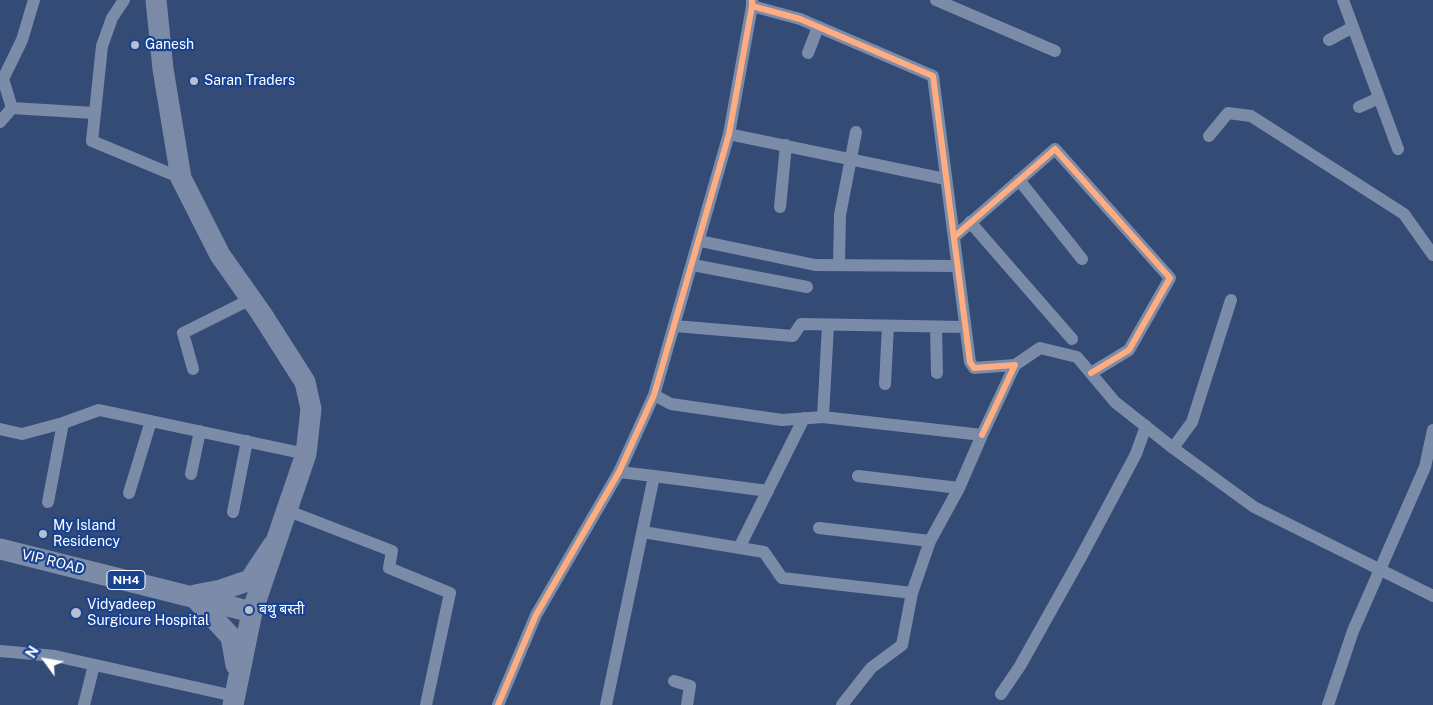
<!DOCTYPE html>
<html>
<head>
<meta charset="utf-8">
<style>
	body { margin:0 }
	#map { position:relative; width:1433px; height:705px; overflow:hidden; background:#344b76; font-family:"Public Sans",sans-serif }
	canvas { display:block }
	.north { position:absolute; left:20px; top:635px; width:50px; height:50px; -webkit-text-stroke:4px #194391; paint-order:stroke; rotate:302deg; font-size:14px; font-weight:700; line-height:20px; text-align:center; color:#fff }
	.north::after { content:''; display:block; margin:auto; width:18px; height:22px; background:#fff; clip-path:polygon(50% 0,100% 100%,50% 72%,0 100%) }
</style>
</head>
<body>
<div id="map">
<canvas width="1433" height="705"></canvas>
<div class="north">N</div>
</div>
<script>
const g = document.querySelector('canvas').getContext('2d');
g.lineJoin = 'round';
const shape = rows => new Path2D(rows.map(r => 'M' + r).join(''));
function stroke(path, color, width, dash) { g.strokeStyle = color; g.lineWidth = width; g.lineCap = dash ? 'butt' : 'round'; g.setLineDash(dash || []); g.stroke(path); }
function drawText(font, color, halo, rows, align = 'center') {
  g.font = font + ' "Public Sans","Noto Sans Devanagari",sans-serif'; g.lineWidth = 4.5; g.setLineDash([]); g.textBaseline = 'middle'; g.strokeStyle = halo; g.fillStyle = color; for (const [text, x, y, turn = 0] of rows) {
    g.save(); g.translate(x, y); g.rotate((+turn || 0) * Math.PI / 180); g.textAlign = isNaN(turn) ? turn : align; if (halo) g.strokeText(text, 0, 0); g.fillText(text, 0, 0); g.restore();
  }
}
const minor = shape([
	[124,0,112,18,102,46,92,141,181,178],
	[752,0,752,6,800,19,933,76,970,362,974,368,1015,365,982,435],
	[936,0,1055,51],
	[1343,0,1398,149],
	[1329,40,1353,27],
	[808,53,818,27],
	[0,78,3,79,12,108],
	[3,79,22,40,34,0],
	[1359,107,1379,98],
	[0,122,12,108,94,113],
	[729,134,946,179],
	[1209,136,1228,113,1251,116,1404,214,1433,255],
	[1019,180,1082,259],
	[780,207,786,145],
	[970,222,1072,339],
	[954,237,1055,149,1170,278,1129,350,1091,373],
	[700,241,815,265,957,266],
	[693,265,807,287],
	[839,265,840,215,856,132],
	[828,325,823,417,982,435,959,488],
	[675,326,793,336,801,324,965,327],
	[936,327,937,373],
	[1015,365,1040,348,1077,357,1115,402,1173,448,1192,422,1231,300],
	[193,369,183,333,251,299],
	[885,384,888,326],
	[654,395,671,404,782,420,823,417],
	[0,429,22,434,63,423,99,410,306,454],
	[1173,448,1254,507,1433,596],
	[191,474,200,431],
	[654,476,768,491],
	[858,476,959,488,930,541,912,593],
	[129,493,151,421],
	[48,502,63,423],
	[286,510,392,551,389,568,450,593,426,705],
	[233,512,247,441],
	[819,528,930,541],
	[643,532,764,552,782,578,912,593,902,645,871,668,842,705],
	[739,548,804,418],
	[0,651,55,656,234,696],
	[674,681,690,686,687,705],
	[1001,694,1020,666,1081,557,1136,454,1146,426],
	[84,705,94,665],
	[498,705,536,615,619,472,654,395,729,134,752,6],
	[606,705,654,476,619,472],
	[1328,705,1353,631,1425,467,1433,430]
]);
const primary = shape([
	[156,0,163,69,181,178,220,255,261,313,305,382,311,409,306,454,252,612]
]);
const trunk = shape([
	[0,549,252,612,233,705],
	[195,595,221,590,250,580,273,545],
	[195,598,231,637,236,665]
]);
const cycleway = shape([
	[752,0,752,6,800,19,933,76,970,362,974,368,1015,365,982,435],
	[954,237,1055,149,1170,278,1129,350,1091,373],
	[498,705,536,615,619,472,654,395,729,134,752,6]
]);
const markers = [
	[135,45,5,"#b8c0cf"],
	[194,81,5,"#b8c0cf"],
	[43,534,5,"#b8c0cf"],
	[249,610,5,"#b8c0cf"],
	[76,613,6,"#b8c0cf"]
];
const shields = [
	[126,580,38]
];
const shieldNames = [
	["NH4",126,580]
];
const poiNames = [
	["Ganesh",145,45],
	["Saran Traders",204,81],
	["My Island",53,526],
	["Residency",53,542],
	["Vidyadeep",87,605],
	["Surgicure Hospital",87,621],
	["बथु बस्ती",259,610]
];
const streetNames = [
	["VIP ROAD",53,562,14]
];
stroke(minor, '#7b8ca9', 12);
stroke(primary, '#7b8ba7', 21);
stroke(trunk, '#7c8ca8', 21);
stroke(cycleway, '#ffac80', 6);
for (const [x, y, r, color] of markers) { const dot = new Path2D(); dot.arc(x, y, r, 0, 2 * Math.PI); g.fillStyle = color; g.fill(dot); stroke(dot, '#194391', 2); }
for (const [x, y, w] of shields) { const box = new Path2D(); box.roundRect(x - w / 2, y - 9.5, w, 19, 4); g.fillStyle = '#194391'; g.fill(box); stroke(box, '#fff', 1); }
drawText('bold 12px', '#fff', null, shieldNames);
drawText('14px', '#fff', '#194391', poiNames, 'left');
drawText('14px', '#fff', '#194391', streetNames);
</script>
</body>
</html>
